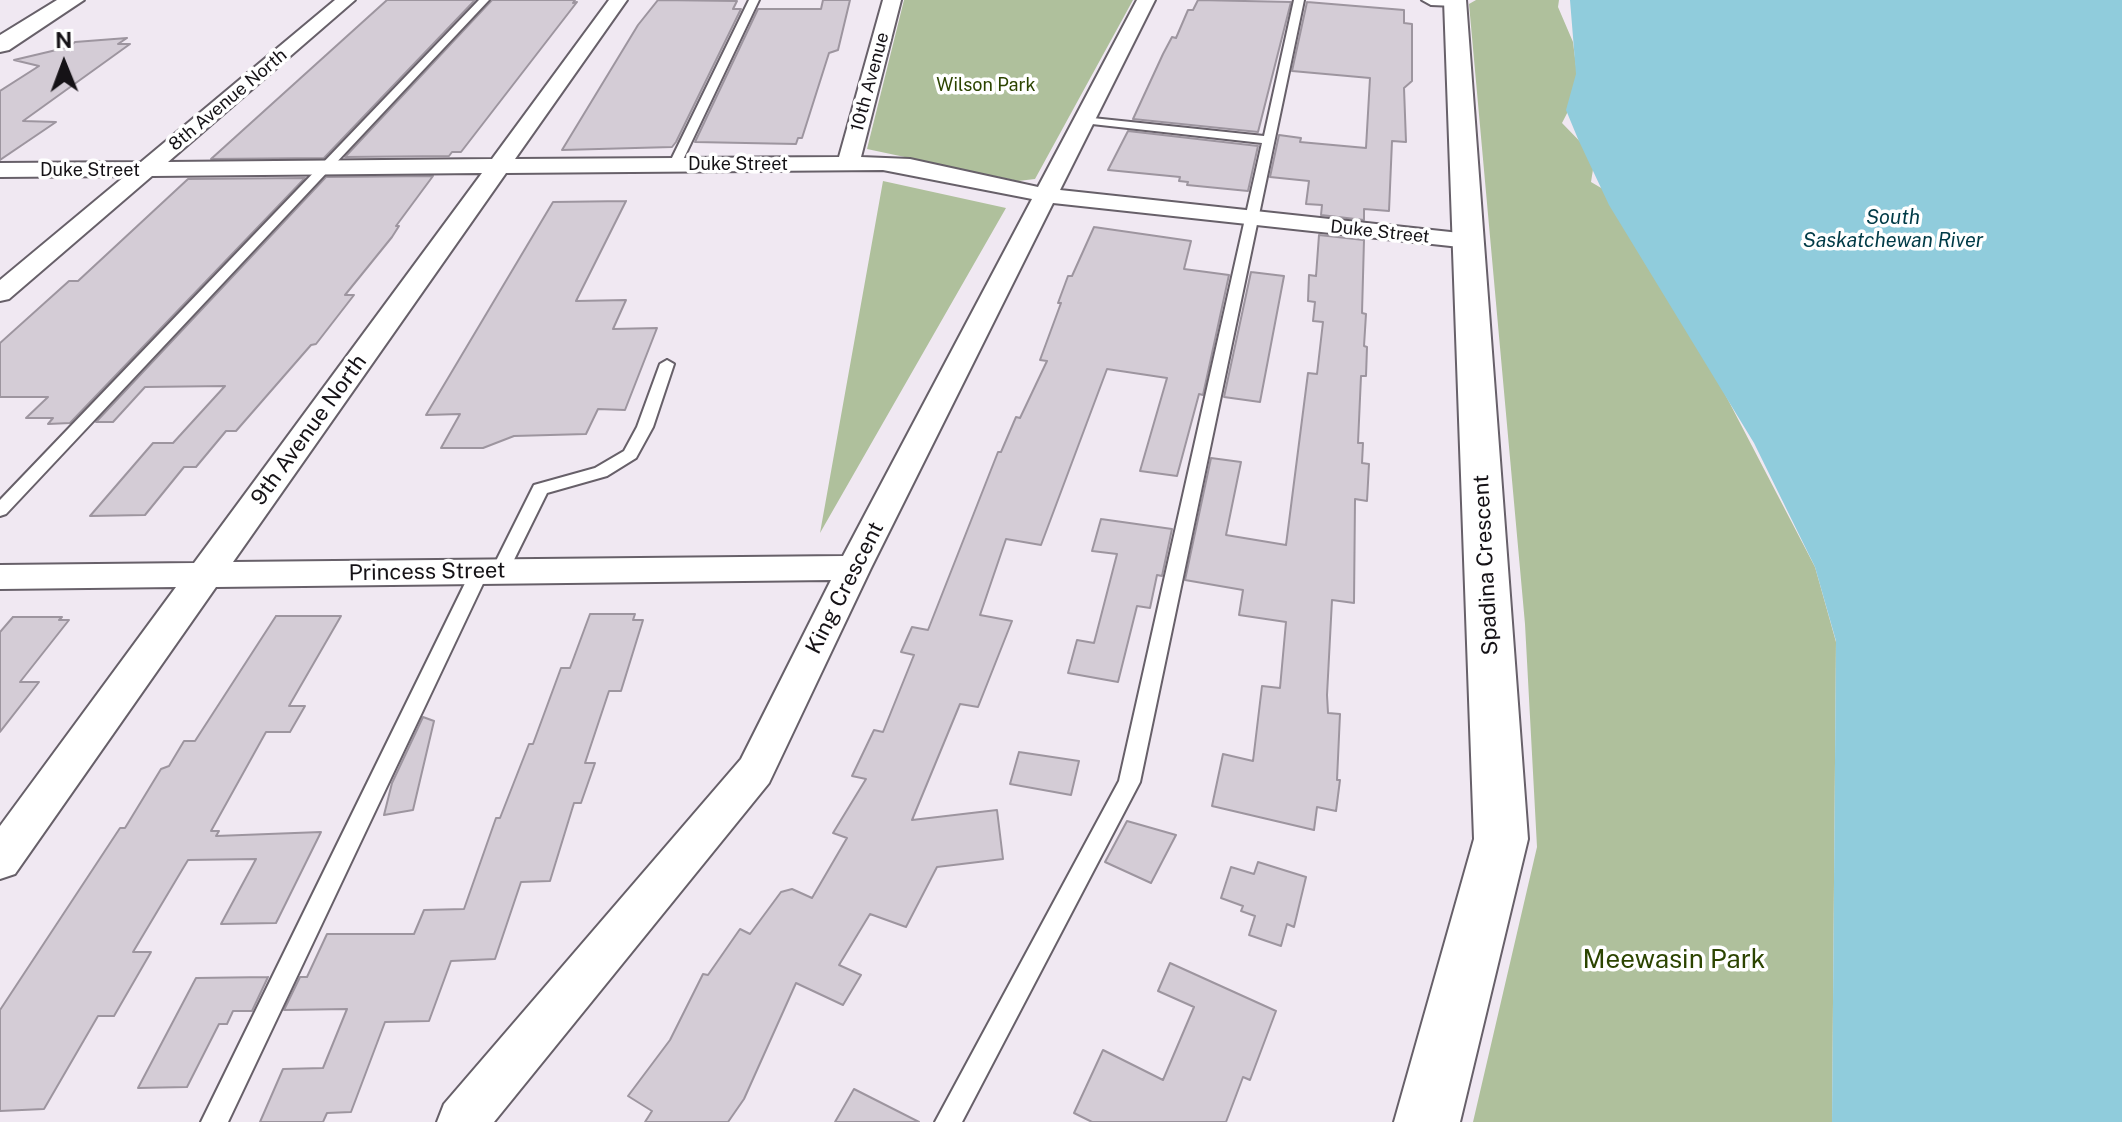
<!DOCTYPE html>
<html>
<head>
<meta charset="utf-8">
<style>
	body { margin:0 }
	#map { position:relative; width:2122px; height:1122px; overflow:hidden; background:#f0e8f2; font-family:"Public Sans",sans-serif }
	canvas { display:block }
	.north { position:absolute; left:24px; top:24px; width:80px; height:80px; -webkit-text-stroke:6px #fff; paint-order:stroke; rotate:359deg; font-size:22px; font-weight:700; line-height:32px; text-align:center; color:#151216 }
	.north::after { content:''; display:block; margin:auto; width:28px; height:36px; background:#151216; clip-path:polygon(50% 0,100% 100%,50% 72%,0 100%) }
</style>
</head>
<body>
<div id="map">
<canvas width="2122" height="1122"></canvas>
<div class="north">N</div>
</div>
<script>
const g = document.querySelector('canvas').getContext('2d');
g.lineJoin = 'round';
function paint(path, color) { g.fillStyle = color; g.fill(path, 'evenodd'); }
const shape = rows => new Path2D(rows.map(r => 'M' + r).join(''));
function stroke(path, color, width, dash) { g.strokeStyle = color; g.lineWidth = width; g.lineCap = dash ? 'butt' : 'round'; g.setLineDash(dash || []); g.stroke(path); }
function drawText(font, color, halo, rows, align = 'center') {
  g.font = font + ' "Public Sans",sans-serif'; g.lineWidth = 7; g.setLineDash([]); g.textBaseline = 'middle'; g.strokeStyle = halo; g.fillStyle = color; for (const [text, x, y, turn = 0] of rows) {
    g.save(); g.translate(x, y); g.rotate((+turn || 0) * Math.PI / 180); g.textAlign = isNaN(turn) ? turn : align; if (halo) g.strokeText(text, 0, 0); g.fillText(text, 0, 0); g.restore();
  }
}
const green = shape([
	[904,0,1133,0,1035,179,1018,181,867,149],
	[1476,0,1559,0,1558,7,1573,42,1579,90,1562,123,1595,157,1591,182,1625,202,1815,567,1836,642,1832,1122,1473,1122,1537,847,1525,624,1469,4],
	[883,181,1006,208,820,533]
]);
const water = shape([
	[1570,0,2122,0,2122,1122,1832,1122,1836,641,1815,567,1754,443,1609,205,1578,139,1566,110,1576,74]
]);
const building = shape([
	[387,0,475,0,324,158,211,159,387,0],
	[492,0,575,0,573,3,577,2,461,152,452,152,449,156,345,157,492,0],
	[658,0,737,1,733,9,741,9,676,142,672,147,562,150,638,25,658,0],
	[823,0,850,0,838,50,829,53,802,138,798,138,796,144,695,142,758,9,821,9,823,0],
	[1198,0,1291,2,1258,132,1133,119,1163,54,1172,37,1176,38,1188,10,1193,10,1198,0],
	[1307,2,1404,10,1404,23,1412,24,1412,81,1404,88,1406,142,1392,141,1389,211,1364,209,1364,220,1321,215,1322,205,1306,204,1309,181,1270,177,1279,135,1301,138,1300,142,1366,148,1370,78,1292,71,1307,2],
	[127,38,118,44,130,44,23,121,56,122,0,160,0,91,39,66,14,60,69,47,75,42,127,38],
	[1128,131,1258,146,1248,191,1187,185,1188,182,1179,181,1180,177,1108,170,1128,131],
	[433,176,396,226,399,226,392,237,345,295,354,295,316,344,311,345,236,431,226,431,196,467,184,467,145,515,90,516,153,443,173,443,225,386,145,387,113,422,96,422,326,177,433,176],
	[305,178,70,423,48,424,53,418,26,418,48,397,0,397,0,343,69,281,78,281,188,179,305,178],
	[626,201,576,301,626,300,613,329,657,328,625,410,598,409,586,434,514,436,483,448,441,448,460,414,426,415,553,202,626,201],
	[1094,227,1191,241,1184,269,1229,275,1203,395,1199,394,1177,476,1140,471,1167,378,1107,369,1041,545,1006,539,980,615,1012,621,978,707,960,704,912,820,997,810,1003,859,937,867,906,927,870,914,839,965,861,975,843,1005,796,983,744,1099,728,1122,645,1122,652,1111,628,1096,670,1040,703,974,708,975,740,929,750,934,781,892,792,889,812,898,847,838,833,833,866,779,852,776,874,730,883,732,914,655,901,652,912,627,928,630,998,452,1001,452,1016,417,1020,418,1047,361,1040,360,1061,303,1058,303,1068,276,1072,276,1094,227],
	[1319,235,1364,240,1362,313,1366,314,1364,346,1367,347,1366,376,1361,376,1358,443,1363,443,1362,463,1369,464,1367,501,1355,499,1354,603,1332,600,1327,695,1328,713,1340,714,1337,780,1340,780,1336,811,1317,807,1314,830,1212,806,1223,754,1253,761,1262,686,1280,688,1286,622,1239,615,1243,590,1185,580,1211,458,1241,462,1226,535,1286,545,1308,373,1317,374,1323,322,1313,321,1315,302,1308,301,1309,275,1316,276,1319,235],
	[1251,272,1284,276,1260,402,1224,397,1251,272],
	[1101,519,1172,529,1162,576,1157,575,1150,608,1137,606,1118,682,1068,673,1077,640,1094,643,1117,554,1092,551,1101,519],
	[590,614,635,614,633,620,643,620,621,691,609,691,585,763,595,763,581,803,574,803,550,881,521,882,495,959,451,961,429,1021,385,1022,351,1112,327,1113,323,1122,260,1122,283,1069,323,1068,347,1009,284,1010,300,977,307,977,327,934,414,934,424,910,464,909,496,818,500,818,529,744,533,744,561,668,570,668,590,614],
	[276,616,341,616,289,706,305,706,290,732,266,732,211,831,219,831,216,836,321,832,276,923,221,924,256,859,188,860,133,952,151,952,114,1016,98,1016,44,1109,0,1111,0,1010,120,828,125,828,161,769,169,766,184,741,195,741,276,616],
	[13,617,62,617,59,620,69,620,20,682,39,682,0,732,0,632,13,617],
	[423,717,434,721,413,810,384,815,392,783,423,717],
	[1019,752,1079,761,1071,795,1010,784,1019,752],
	[1127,821,1176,835,1151,883,1105,862,1127,821],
	[1258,862,1306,877,1294,927,1287,924,1281,946,1249,935,1255,916,1241,911,1243,906,1221,898,1231,867,1254,874,1258,862],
	[1170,963,1276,1011,1250,1080,1243,1077,1226,1122,1092,1122,1074,1113,1103,1050,1163,1080,1194,1007,1158,991,1170,963],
	[268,977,252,1011,233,1011,227,1024,219,1024,187,1087,138,1088,196,978,268,977],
	[854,1089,919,1122,835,1122,854,1089]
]);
const service = shape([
	[479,0,489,0,6,514,0,516,0,500,479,0],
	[749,0,759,0,681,164,671,166,669,164,749,0],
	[1294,0,1304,0,1140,782,962,1122,935,1122,1119,781,1262,143,1083,123,1077,120,1083,117,1264,136,1294,0],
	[667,360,674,364,653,427,636,458,607,476,547,493,506,576,494,576,491,571,534,485,595,468,624,451,637,427,660,364,667,360],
	[480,565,489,571,228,1122,201,1122,471,571,480,565]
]);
const minor = shape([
	[335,0,355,0,168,162,492,159,609,0,627,0,515,159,839,157,883,0,901,0,861,157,910,159,1038,187,1137,0,1155,0,1060,190,1469,234,1478,236,1481,241,1478,246,1469,248,1053,203,871,568,769,783,494,1122,437,1122,444,1104,741,759,831,580,216,587,15,874,0,879,0,826,176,587,0,589,0,565,194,563,482,173,152,176,9,299,0,301,0,280,125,176,0,177,0,163,141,162,335,0],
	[883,170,1032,199,843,556,233,562,506,173,883,170],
	[1422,0,1463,0,1464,1,1455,6,1431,5,1422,0]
]);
const tertiary = shape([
	[57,0,84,0,9,50,0,52,0,35,57,0],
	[1444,0,1466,0,1528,839,1460,1122,1394,1122,1474,839,1444,0]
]);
const farStreetnames = [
	["10th Avenue",870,82,-75],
	["8th Avenue North",228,100,-40],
	["Duke Street",738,164],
	["Duke Street",90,170],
	["Duke Street",1380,232,6]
];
const farParknames = [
	["Wilson Park",986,85]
];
const farWaternames = [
	["South",1893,218],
	["Saskatchewan River",1893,241]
];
const streetNames = [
	["9th Avenue North",309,430,-54],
	["Spadina Crescent",1486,565,-93],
	["Princess Street",427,572,-1],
	["King Crescent",845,588,-63]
];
const nearParknames = [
	["Meewasin Park",1674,960]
];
paint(green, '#afc09c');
paint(water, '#90ccdc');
paint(building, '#d4ccd6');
stroke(building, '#9d959f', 2);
stroke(service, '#676069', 4);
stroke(minor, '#676069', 4);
stroke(tertiary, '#676069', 4);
paint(service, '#fff');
paint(minor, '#fff');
paint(tertiary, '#fff');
drawText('18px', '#151216', '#fff', farStreetnames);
drawText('18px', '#2c4400', '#fff', farParknames);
drawText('italic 20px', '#013b47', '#fff', farWaternames);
drawText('22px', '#151216', '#fff', streetNames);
drawText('26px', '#2c4400', '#fff', nearParknames);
</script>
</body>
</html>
